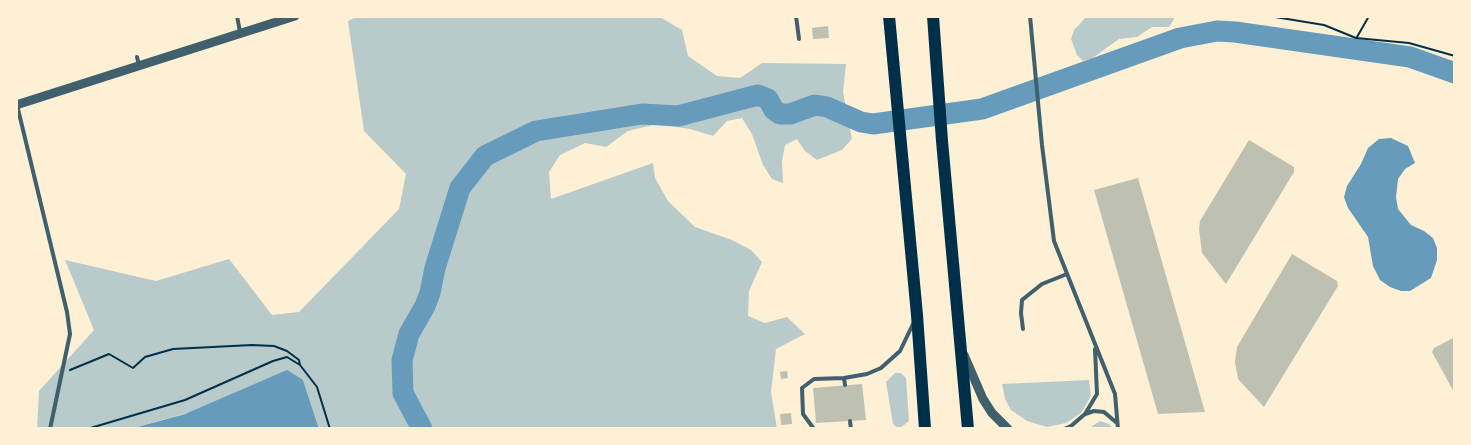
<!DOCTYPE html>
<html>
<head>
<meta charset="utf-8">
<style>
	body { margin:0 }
	#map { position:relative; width:1471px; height:445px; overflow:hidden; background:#fdf0d5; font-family:Arial,sans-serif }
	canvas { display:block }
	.frame { position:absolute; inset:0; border:18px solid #fdf0d5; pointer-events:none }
</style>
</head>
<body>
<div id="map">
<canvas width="1471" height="445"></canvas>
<div class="frame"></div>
</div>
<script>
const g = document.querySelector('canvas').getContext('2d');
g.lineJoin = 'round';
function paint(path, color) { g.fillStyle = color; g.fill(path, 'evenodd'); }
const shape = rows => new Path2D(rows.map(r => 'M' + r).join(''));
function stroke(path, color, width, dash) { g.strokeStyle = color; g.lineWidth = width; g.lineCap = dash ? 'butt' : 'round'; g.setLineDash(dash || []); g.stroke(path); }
const green = shape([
	[359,16,658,16,682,30,688,56,717,76,740,78,762,63,846,64,843,92,852,139,842,150,817,160,805,151,797,139,785,145,782,161,783,183,772,179,763,165,752,134,742,118,727,121,713,136,690,129,657,124,628,131,606,147,585,143,560,155,549,172,551,199,653,163,655,178,668,201,695,227,732,240,751,250,762,262,749,291,748,316,765,323,787,317,805,334,776,349,771,392,777,429,319,429,303,380,130,429,37,429,39,391,94,330,65,260,156,281,229,259,272,315,299,312,399,209,406,174,364,131,348,21],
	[1087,16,1173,16,1174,19,1169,27,1152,27,1137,37,1119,39,1091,59,1083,61,1077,55,1071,39,1074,30],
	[895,373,901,373,906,378,909,421,899,429,893,424,886,382],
	[1089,380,1091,396,1081,413,1066,423,1047,427,1027,421,1011,410,1005,399,1002,384],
	[1100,421,1109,424,1114,429,1088,429]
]);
const water = shape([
	[1391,138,1408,146,1415,163,1405,169,1398,179,1396,197,1398,209,1411,225,1424,231,1433,238,1437,248,1437,260,1431,278,1410,291,1401,291,1390,287,1380,280,1373,266,1368,237,1348,208,1344,197,1347,186,1361,164,1368,148,1379,139],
	[287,370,303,380,319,429,130,429,185,414]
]);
const river = shape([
	[422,429,403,393,402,360,409,334,425,306,430,293,435,268,460,188,485,156,536,131,642,114,678,116,758,95,768,99,774,110,780,114,790,114,815,105,827,107,861,122,873,124,982,109,1180,38,1217,31,1235,32,1410,57,1455,73]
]);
const building = shape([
	[828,26,829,38,813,39,812,28],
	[1249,140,1294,167,1294,172,1226,284,1202,253,1199,229,1200,221],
	[1138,178,1205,412,1158,414,1094,190],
	[1292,254,1337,281,1338,286,1264,407,1238,379,1235,362,1237,347],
	[1455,337,1455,394,1432,352,1434,348],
	[787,371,788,378,781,379,780,372],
	[862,384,866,420,816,423,813,388],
	[791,413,792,424,781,425,780,414]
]);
const path = shape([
	[1269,16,1324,25,1356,38,1409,43,1455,56],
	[1357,37,1369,16],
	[70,370,109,354,133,368,145,357,173,349,252,345,274,346,287,351,299,360,300,365],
	[87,429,185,400,273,361,287,357,300,365,317,387,330,429]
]);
const service = shape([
	[237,16,240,32],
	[796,16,799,39],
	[1030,16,1042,145,1054,241,1115,394,1118,429],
	[137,57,139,65],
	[17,105,67,312,70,334,50,429],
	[1023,329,1021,313,1022,300,1042,284,1067,274],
	[845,385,844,378,867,374,881,368,900,351,913,324],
	[1085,414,1094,411,1104,412,1117,423],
	[850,421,851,429],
	[814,429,803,414,802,388,814,379,844,378],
	[1064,429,1071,426,1085,414,1097,394,1095,349]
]);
const tertiary = shape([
	[16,105,295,16],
	[964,355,983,399,992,413,1008,429]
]);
const trunk = shape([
	[889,16,917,315,925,429],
	[933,16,942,141,968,429]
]);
paint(green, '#b9caca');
paint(water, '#669bbc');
stroke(river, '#669bbc', 21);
paint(building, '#bec0b2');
stroke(path, '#003049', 2);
stroke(service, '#3f606c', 4);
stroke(tertiary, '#3f606c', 9);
stroke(trunk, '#003049', 12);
</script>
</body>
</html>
